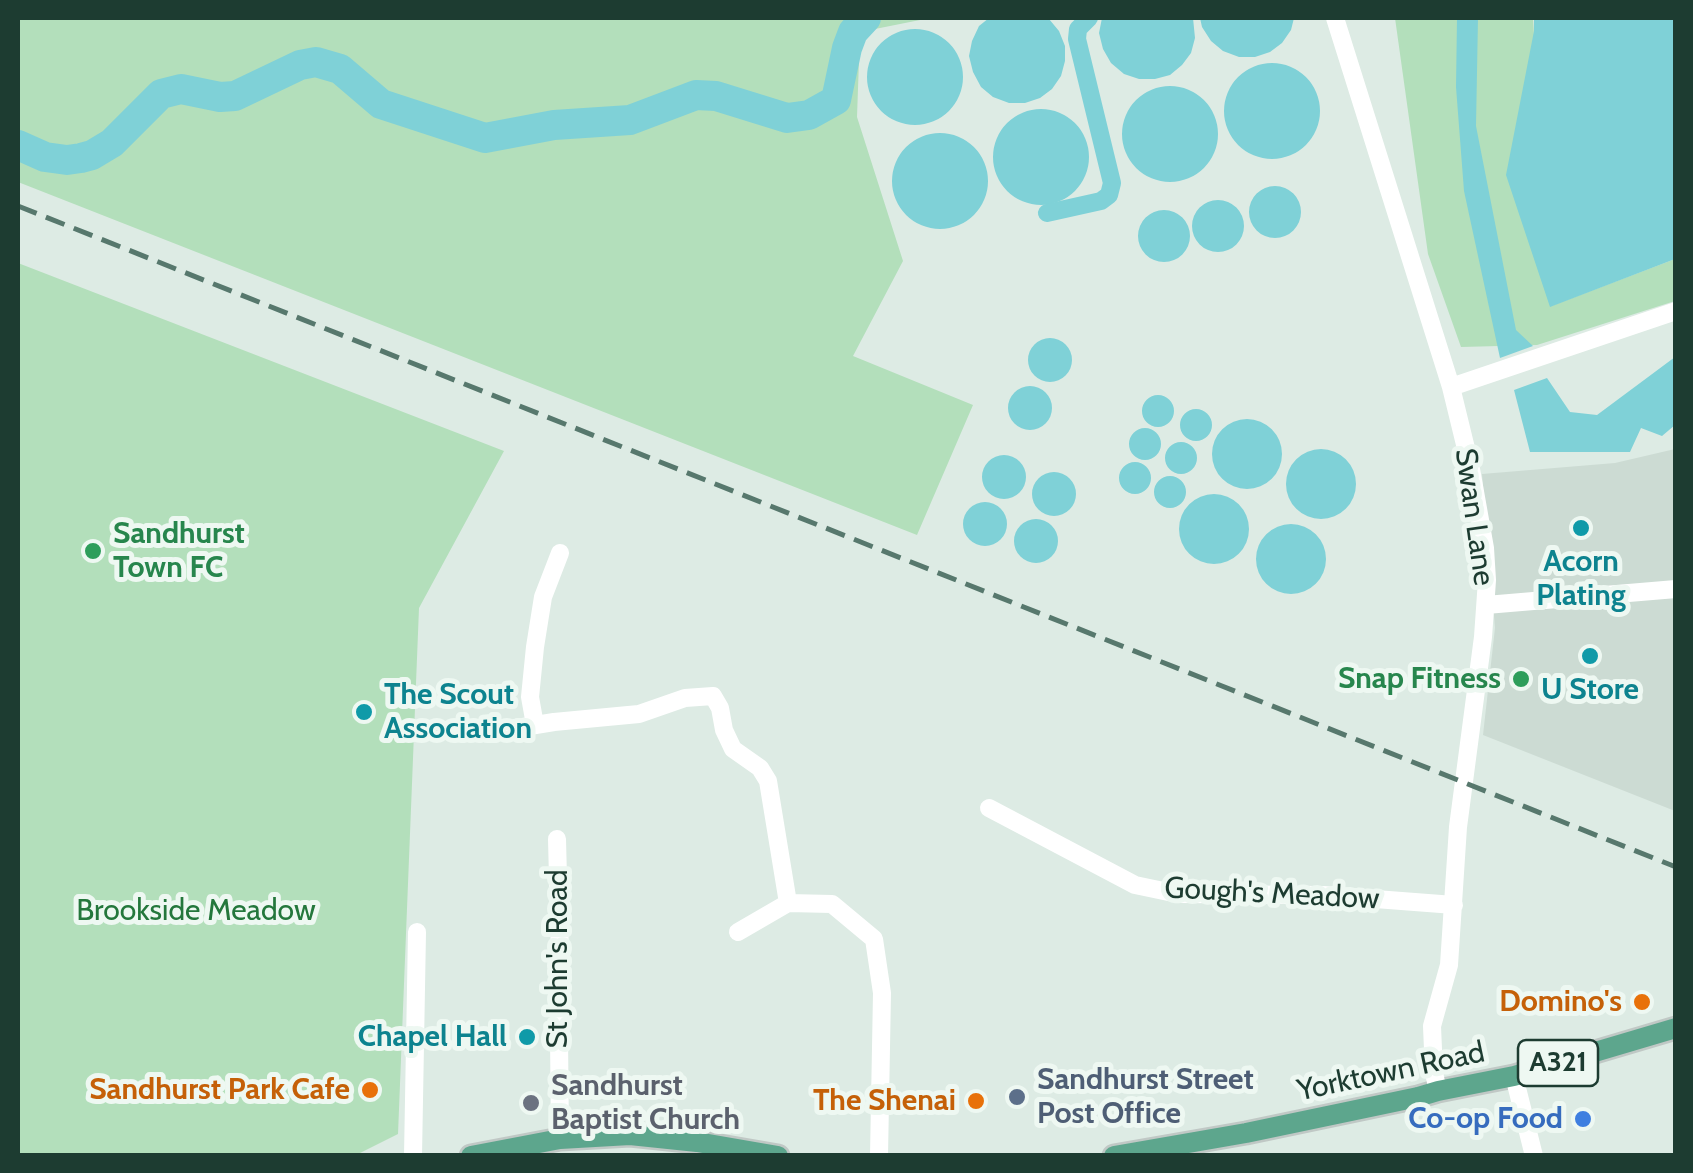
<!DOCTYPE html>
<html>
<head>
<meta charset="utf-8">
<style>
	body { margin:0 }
	#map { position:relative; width:1693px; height:1173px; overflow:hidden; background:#ddebe4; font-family:Cabin,sans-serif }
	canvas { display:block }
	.frame { position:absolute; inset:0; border:20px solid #1d3c31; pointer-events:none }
</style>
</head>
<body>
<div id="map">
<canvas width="1693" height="1173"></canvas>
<div class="frame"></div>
</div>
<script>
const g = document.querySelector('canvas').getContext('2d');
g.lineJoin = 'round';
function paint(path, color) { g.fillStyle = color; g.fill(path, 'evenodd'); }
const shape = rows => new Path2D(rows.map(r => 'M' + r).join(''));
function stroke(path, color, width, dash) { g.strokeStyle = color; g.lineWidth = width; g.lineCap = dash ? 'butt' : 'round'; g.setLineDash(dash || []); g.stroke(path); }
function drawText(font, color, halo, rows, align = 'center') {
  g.font = font + ' Cabin,sans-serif'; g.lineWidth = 10; g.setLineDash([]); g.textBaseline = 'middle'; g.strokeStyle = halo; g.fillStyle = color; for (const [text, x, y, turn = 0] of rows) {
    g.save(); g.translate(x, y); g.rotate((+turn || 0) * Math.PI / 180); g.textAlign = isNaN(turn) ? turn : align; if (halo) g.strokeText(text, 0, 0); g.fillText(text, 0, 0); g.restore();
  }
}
const built = shape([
	[1675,449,1675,811,1483,735,1495,628,1482,474,1615,463]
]);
const green = shape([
	[18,18,930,18,860,32,857,117,903,261,853,356,973,405,917,535,18,182],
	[1395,18,1533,18,1551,306,1675,259,1675,301,1537,345,1461,347,1428,254],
	[18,263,504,451,419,608,398,1134,356,1155,18,1155]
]);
const water = shape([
	[989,18,1049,19,1059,31,1065,46,1065,61,1061,76,1052,89,1040,98,1025,103,1009,103,993,97,981,87,973,72,969,56,972,41,979,26],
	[1102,18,1193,18,1195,38,1191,53,1182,65,1170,75,1155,79,1139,79,1124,74,1111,63,1103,49,1099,33],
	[1200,18,1294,18,1291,30,1282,43,1270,52,1255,57,1239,57,1223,51,1211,41,1202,27],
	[1457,18,1478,18,1476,126,1516,330,1533,346,1500,358,1464,191,1456,87],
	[1534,18,1675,18,1675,259,1550,307,1506,175,1534,31],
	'867 77a48 48 0 1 1 96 0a48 48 0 1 1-96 0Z',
	'1224 111a48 48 0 1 1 96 0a48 48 0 1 1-96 0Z',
	'1122 134a48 48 0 1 1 96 0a48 48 0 1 1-96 0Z',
	'993 157a48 48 0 1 1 96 0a48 48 0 1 1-96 0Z',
	'892 181a48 48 0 1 1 96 0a48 48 0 1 1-96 0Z',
	'1249 212a26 26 0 1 1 52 0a26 26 0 1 1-52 0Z',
	'1192 226a26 26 0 1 1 52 0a26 26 0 1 1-52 0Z',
	'1138 236a26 26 0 1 1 52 0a26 26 0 1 1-52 0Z',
	'1028 360a22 22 0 1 1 44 0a22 22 0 1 1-44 0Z',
	[1675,357,1675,425,1662,436,1641,428,1630,452,1530,452,1514,390,1547,378,1570,412,1597,415],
	'1008 408a22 22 0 1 1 44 0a22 22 0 1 1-44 0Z',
	'1142 411a16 16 0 1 1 32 0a16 16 0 1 1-32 0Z',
	'1180 425a16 16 0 1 1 32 0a16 16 0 1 1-32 0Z',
	'1212 454a35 35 0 1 1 70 0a35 35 0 1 1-70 0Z',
	'1129 444a16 16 0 1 1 32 0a16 16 0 1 1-32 0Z',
	'1165 458a16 16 0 1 1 32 0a16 16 0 1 1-32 0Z',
	'1286 484a35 35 0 1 1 70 0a35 35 0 1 1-70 0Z',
	'982 477a22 22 0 1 1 44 0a22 22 0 1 1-44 0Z',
	'1119 478a16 16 0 1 1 32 0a16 16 0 1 1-32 0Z',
	'1032 494a22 22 0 1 1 44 0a22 22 0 1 1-44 0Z',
	'1154 492a16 16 0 1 1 32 0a16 16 0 1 1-32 0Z',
	'1179 529a35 35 0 1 1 70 0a35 35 0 1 1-70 0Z',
	'963 524a22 22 0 1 1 44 0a22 22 0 1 1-44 0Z',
	'1014 541a22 22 0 1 1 44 0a22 22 0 1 1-44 0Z',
	'1256 559a35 35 0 1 1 70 0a35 35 0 1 1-70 0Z'
]);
const canal = shape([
	[1047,213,1101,201,1109,195,1112,183,1077,39,1078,29,1089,18]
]);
const river = shape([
	[18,145,45,157,67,160,81,158,92,155,112,143,161,94,181,89,220,97,235,96,300,65,316,62,340,69,381,104,485,138,554,125,630,120,696,95,716,96,787,118,809,115,836,100,847,48,853,32,866,18]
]);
const minor = shape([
	[1335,18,1451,387,1471,469,1485,548,1487,580,1483,637,1458,827,1449,965,1432,1026,1434,1073,1438,1091],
	[1451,387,1676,311],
	[1486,605,1676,589],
	[535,725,530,697,535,647,543,597,560,553],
	[511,729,554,722,639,714,685,698,713,696,720,708,724,730,733,749,760,768,768,781,788,903],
	[989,808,1135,885,1178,894,1323,895,1454,905],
	[557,839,561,995,559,1036,560,1139],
	[738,932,788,903,832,904,874,939,882,993,879,1156],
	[1514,1076,1534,1156],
	[413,1156,417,932]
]);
const major = shape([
	[471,1156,560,1139,630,1135,697,1142,778,1156],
	[1114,1156,1246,1133,1418,1097,1438,1091,1514,1076,1676,1028]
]);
const rail = shape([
	[18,206,1676,867]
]);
const markers = [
	[1581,528,10,"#0f9aa8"],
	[93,551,10,"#2e9e5b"],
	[1590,656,10,"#0f9aa8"],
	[1521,679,10,"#2e9e5b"],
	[364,712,10,"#0f9aa8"],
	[1642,1002,10,"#e8710a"],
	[527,1037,10,"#0f9aa8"],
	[370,1090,10,"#e8710a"],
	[1017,1097,10,"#5c6f8a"],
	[976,1101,10,"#e8710a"],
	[531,1103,10,"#6b7280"],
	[1583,1119,10,"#3f7fe0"]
];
const shields = [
	[1558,1063,80]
];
const shieldNames = [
	["A321",1558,1063]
];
const streetNames = [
	["Swan Lane",1474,517,82],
	["Gough's Meadow",1272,894,3],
	["St John's Road",558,959,-90],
	["Yorktown Road",1391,1072,-12]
];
const leisureNames = [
	["Sandhurst",113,534],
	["Town FC",113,568],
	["Snap Fitness",1501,679,"right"]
];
const cultureNames = [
	["Acorn",1581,562],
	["Plating",1581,596],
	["U Store",1590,690],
	["The Scout",384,695,"left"],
	["Association",384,729,"left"],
	["Chapel Hall",507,1037,"right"]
];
const parkNames = [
	["Brookside Meadow",196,911]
];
const foodNames = [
	["Domino's",1622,1002],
	["Sandhurst Park Cafe",350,1090],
	["The Shenai",956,1101]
];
const serviceNames = [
	["Sandhurst Street",1037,1080],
	["Post Office",1037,1114]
];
const worshipNames = [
	["Sandhurst",551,1086],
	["Baptist Church",551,1120]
];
const shopNames = [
	["Co-op Food",1563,1119]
];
paint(built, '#ccdbd3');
paint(green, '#b3dfbb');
paint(water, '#7fd1d7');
stroke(canal, '#7fd1d7', 18);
stroke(river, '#7fd1d7', 30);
stroke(major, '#c0c8c5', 25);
stroke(minor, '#fff', 18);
stroke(major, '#5da68d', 20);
stroke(rail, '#57786d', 5, [20, 10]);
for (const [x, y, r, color] of markers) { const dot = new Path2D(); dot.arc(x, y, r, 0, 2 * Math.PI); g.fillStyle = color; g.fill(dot); stroke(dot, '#eef8f2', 4); }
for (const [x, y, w] of shields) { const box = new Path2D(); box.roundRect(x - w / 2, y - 23, w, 46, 8); g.fillStyle = '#eef8f2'; g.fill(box); stroke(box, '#1d3c31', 2.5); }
drawText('bold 28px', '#1d3c31', null, shieldNames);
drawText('30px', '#1d3c31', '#eef8f2', streetNames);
drawText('bold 30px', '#27864d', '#eef8f2', leisureNames, 'left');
drawText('bold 30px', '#0d838f', '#eef8f2', cultureNames);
drawText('30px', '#24773c', '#eef8f2', parkNames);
drawText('bold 30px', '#c56008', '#eef8f2', foodNames, 'right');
drawText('bold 30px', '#4e5e75', '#eef8f2', serviceNames, 'left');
drawText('bold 30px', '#5b616d', '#eef8f2', worshipNames, 'left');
drawText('bold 30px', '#366cbe', '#eef8f2', shopNames, 'right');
</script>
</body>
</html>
